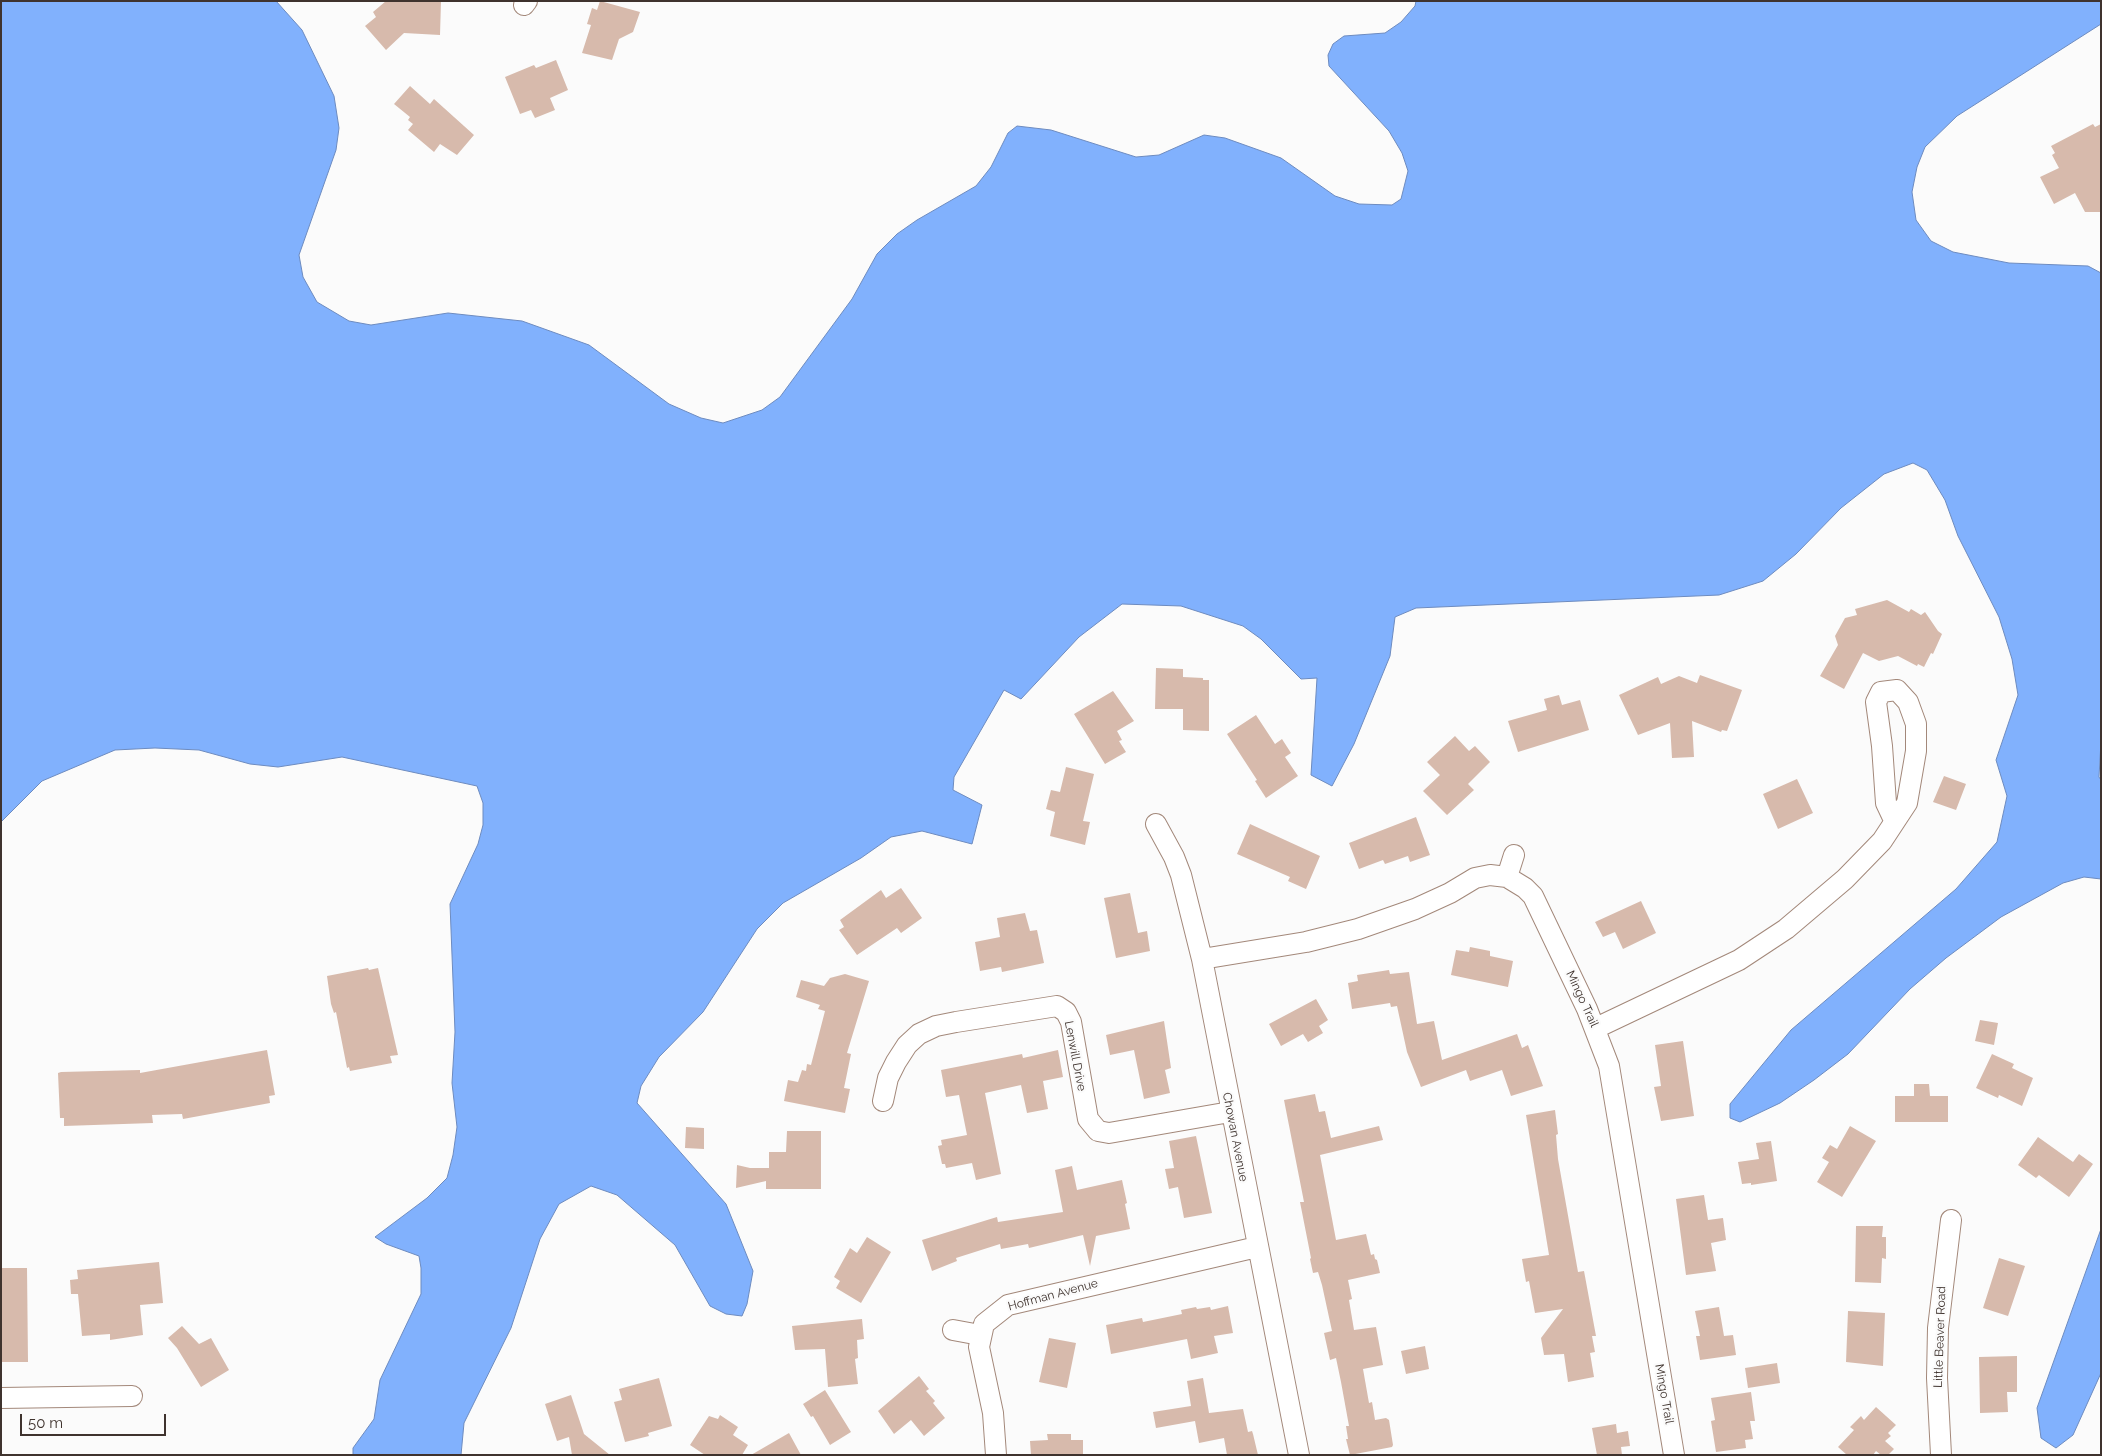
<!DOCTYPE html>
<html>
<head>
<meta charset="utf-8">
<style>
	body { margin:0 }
	#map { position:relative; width:2102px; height:1456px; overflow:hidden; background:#fbfbfb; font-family:Raleway,sans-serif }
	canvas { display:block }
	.frame { position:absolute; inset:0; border:2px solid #3f332e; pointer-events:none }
	.scale { position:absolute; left:20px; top:1414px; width:146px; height:22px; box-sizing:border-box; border:2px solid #3f332e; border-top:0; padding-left:6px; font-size:15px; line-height:18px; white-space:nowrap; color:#3f332e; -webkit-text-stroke:4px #fbfbfb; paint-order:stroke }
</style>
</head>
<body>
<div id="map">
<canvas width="2102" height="1456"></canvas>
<div class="frame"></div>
<div class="scale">50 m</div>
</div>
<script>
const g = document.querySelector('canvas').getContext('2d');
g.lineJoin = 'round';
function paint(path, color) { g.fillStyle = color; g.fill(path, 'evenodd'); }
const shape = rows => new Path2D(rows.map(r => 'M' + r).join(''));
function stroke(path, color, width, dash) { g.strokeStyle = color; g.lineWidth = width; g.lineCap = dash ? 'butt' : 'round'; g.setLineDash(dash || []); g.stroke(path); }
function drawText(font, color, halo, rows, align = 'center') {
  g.font = font + ' Raleway,sans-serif'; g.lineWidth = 4.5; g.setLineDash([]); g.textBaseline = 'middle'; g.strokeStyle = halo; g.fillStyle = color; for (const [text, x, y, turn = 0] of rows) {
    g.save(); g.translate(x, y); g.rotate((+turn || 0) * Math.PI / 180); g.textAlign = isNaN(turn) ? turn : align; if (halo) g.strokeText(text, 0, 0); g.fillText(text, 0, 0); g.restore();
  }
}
const water = shape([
	[1,1,276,1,302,30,334,96,339,128,336,150,299,255,303,277,317,302,349,321,371,325,448,313,522,321,589,345,669,404,701,418,723,423,762,410,780,397,852,299,877,254,897,234,917,220,976,186,991,167,1008,133,1017,126,1051,130,1136,157,1159,155,1204,135,1225,138,1281,158,1335,196,1359,204,1392,205,1401,199,1408,171,1402,153,1389,131,1329,66,1328,55,1333,44,1344,36,1385,33,1401,22,1415,6,1416,1,2101,1,2101,24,1957,116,1925,147,1917,167,1912,192,1916,220,1931,241,1953,252,2009,263,2088,266,2101,273,2101,742,2099,777,2101,780,2101,879,2084,877,2063,883,2001,917,1946,958,1910,989,1848,1054,1814,1080,1780,1103,1740,1122,1730,1118,1730,1104,1791,1030,1956,889,1997,842,2007,796,1996,760,2018,695,2012,659,1999,617,1958,536,1945,500,1927,470,1913,463,1884,474,1841,508,1796,554,1763,581,1719,595,1416,608,1395,617,1390,656,1354,744,1332,786,1311,775,1317,678,1301,679,1261,639,1243,626,1181,606,1122,604,1079,637,1021,699,1004,690,954,777,953,790,982,805,972,844,922,831,891,837,861,858,783,903,757,929,703,1012,659,1057,641,1086,637,1103,726,1204,753,1271,747,1304,742,1316,726,1314,710,1306,675,1245,617,1195,591,1186,559,1204,540,1239,511,1328,464,1423,461,1455,353,1455,353,1448,374,1419,380,1380,421,1294,421,1268,419,1256,386,1244,375,1237,427,1198,447,1178,453,1155,457,1127,452,1083,455,1032,450,904,478,844,483,825,483,803,477,786,342,757,278,767,250,764,199,750,155,748,115,750,42,781,1,822,1,1],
	[2101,1229,2101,1373,2073,1435,2056,1448,2041,1438,2037,1408,2101,1229]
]);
const building = shape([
	[386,1,441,1,440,35,404,33,386,50,365,26,376,17,373,12],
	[600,1,640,12,633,32,619,39,612,60,582,53,591,25,587,24,592,8,597,10],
	[556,60,568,90,550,98,555,110,535,118,531,110,520,114,505,77,534,65,536,68],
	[410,86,430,104,434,99,474,135,457,155,440,144,434,152,408,130,413,124,408,120,410,117,394,104],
	[2093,124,2095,127,2101,124,2101,212,2085,212,2075,193,2054,204,2040,177,2059,168,2052,155,2055,153,2051,146],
	[1887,600,1909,612,1911,609,1921,615,1925,612,1938,631,1942,634,1933,654,1931,653,1924,667,1918,664,1917,666,1898,656,1879,661,1863,653,1844,689,1820,676,1838,645,1835,636,1845,618,1857,615,1855,609],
	[1156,668,1183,669,1183,677,1203,678,1203,680,1209,680,1209,731,1183,730,1183,709,1155,709],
	[1700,675,1742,690,1727,731,1722,730,1721,732,1692,721,1694,757,1672,758,1670,723,1638,735,1619,695,1658,677,1661,684,1679,676,1697,683],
	[1113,691,1134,721,1117,731,1122,740,1119,741,1126,752,1105,764,1074,714],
	[1559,695,1562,705,1580,700,1589,730,1518,752,1508,721,1547,710,1544,699],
	[1256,715,1275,744,1282,739,1291,753,1285,757,1298,776,1266,798,1255,781,1257,780,1227,734],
	[1455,736,1469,751,1475,746,1490,762,1468,784,1474,790,1447,815,1423,791,1440,775,1427,762],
	[1066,767,1094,774,1083,821,1090,822,1085,845,1050,836,1055,812,1046,809,1051,790,1060,792],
	[1944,776,1966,784,1956,810,1933,802],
	[1797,779,1813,813,1778,829,1763,794],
	[1416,817,1430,855,1410,862,1408,856,1385,864,1383,860,1359,869,1349,843],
	[1250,824,1320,856,1306,889,1288,881,1290,877,1237,854],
	[901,888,922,918,901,933,897,928,857,955,839,930,844,927,840,920,881,890,886,898],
	[1130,893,1138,933,1147,931,1150,951,1116,958,1104,898],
	[1641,901,1656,933,1623,949,1615,932,1603,937,1595,922],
	[1025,913,1030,931,1037,930,1044,963,1002,972,1001,967,980,971,975,942,1000,937,997,918],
	[1470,947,1490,951,1490,956,1513,961,1508,987,1451,975,1456,950,1469,952],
	[368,968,369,970,378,968,398,1055,390,1056,392,1063,350,1071,349,1067,347,1068,336,1012,334,1013,331,1004,327,976],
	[1389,970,1390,974,1409,972,1417,1024,1434,1021,1442,1060,1517,1034,1522,1048,1528,1045,1543,1086,1511,1096,1502,1070,1470,1081,1466,1070,1421,1087,1407,1052,1397,1006,1391,1007,1390,1003,1352,1009,1348,983,1358,981,1357,975],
	[845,974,869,981,847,1053,851,1054,844,1088,850,1089,845,1113,784,1101,788,1080,798,1082,802,1070,806,1071,807,1064,811,1065,825,1011,818,1009,820,1005,796,997,801,980,824,986,830,978],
	[1316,999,1328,1020,1319,1026,1323,1033,1308,1042,1303,1034,1281,1046,1269,1024],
	[1980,1020,1998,1023,1994,1045,1975,1041],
	[1164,1021,1171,1068,1165,1070,1170,1093,1144,1099,1134,1050,1110,1055,1106,1035],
	[1683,1041,1694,1116,1661,1121,1654,1087,1661,1086,1655,1045],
	[267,1050,275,1095,269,1096,270,1103,183,1119,182,1114,152,1115,153,1123,64,1126,64,1118,60,1118,58,1073,61,1072,140,1070,140,1073],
	[1058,1050,1063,1077,1043,1081,1048,1109,1027,1113,1021,1085,985,1093,1001,1174,976,1180,972,1163,946,1168,945,1164,942,1164,938,1146,942,1145,941,1140,967,1135,959,1095,946,1097,941,1070,1022,1054,1023,1058],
	[1992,1054,2014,1064,2012,1068,2033,1078,2022,1106,1999,1095,1998,1098,1976,1088],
	[1914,1084,1929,1084,1930,1096,1948,1096,1948,1122,1895,1122,1895,1096,1914,1096],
	[1315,1094,1319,1112,1325,1111,1331,1138,1379,1126,1383,1140,1320,1155,1336,1240,1366,1234,1371,1255,1374,1254,1375,1259,1377,1260,1380,1273,1348,1280,1352,1299,1349,1300,1354,1330,1376,1327,1383,1365,1363,1369,1369,1403,1372,1402,1375,1420,1386,1418,1389,1420,1393,1445,1392,1447,1350,1455,1346,1439,1348,1439,1346,1426,1349,1426,1341,1382,1336,1358,1330,1360,1324,1333,1332,1331,1322,1285,1318,1272,1313,1273,1310,1259,1311,1258,1300,1202,1304,1202,1284,1100],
	[1555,1110,1558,1134,1556,1135,1558,1159,1578,1272,1584,1271,1596,1336,1592,1336,1595,1352,1590,1353,1594,1377,1568,1382,1564,1354,1544,1355,1541,1338,1563,1309,1535,1313,1529,1281,1526,1282,1522,1259,1549,1255,1526,1115],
	[1850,1126,1876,1141,1842,1197,1817,1182,1829,1162,1822,1158,1830,1145,1837,1149],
	[686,1127,704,1128,704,1149,685,1148],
	[787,1131,821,1131,821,1189,766,1189,766,1181,736,1188,737,1165,750,1168,769,1168,769,1152,786,1152],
	[1196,1136,1212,1213,1184,1218,1178,1187,1169,1189,1165,1169,1174,1168,1169,1141],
	[2038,1137,2073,1162,2079,1154,2093,1164,2069,1197,2039,1175,2036,1178,2018,1165],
	[1771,1141,1777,1181,1751,1185,1751,1183,1742,1184,1738,1162,1759,1159,1756,1143],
	[1072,1166,1077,1190,1122,1180,1127,1203,1125,1204,1130,1229,1096,1236,1090,1266,1083,1235,1029,1248,1028,1244,1001,1249,1000,1244,956,1258,957,1261,932,1271,922,1240,997,1217,998,1222,1063,1212,1055,1170],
	[1704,1195,1708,1220,1723,1218,1726,1240,1711,1243,1716,1271,1686,1275,1676,1199],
	[1856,1226,1883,1226,1882,1237,1886,1237,1886,1259,1882,1258,1881,1283,1855,1282],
	[867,1237,891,1252,861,1303,836,1288,840,1281,834,1277,850,1248,857,1253],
	[1999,1258,2025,1266,2008,1316,1983,1308],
	[159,1262,163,1303,140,1305,143,1335,110,1340,110,1334,82,1336,78,1294,71,1294,70,1280,78,1279,77,1270],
	[1,1268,27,1268,28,1362,1,1362],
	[1228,1306,1233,1333,1214,1336,1218,1353,1191,1359,1187,1339,1111,1354,1106,1325,1142,1318,1143,1322,1182,1314,1181,1310,1196,1307,1197,1309,1210,1307,1211,1310],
	[1719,1307,1724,1336,1733,1335,1736,1355,1700,1360,1696,1336,1700,1336,1695,1311],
	[1848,1311,1885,1313,1883,1366,1846,1362],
	[862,1319,864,1339,857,1340,858,1358,855,1359,858,1384,828,1387,825,1349,795,1350,792,1326],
	[182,1326,199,1344,211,1338,229,1370,201,1387,177,1348,168,1338],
	[1049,1338,1076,1343,1067,1388,1039,1382],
	[1425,1346,1429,1369,1406,1374,1401,1351],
	[2017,1356,2017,1392,2007,1392,2008,1412,1980,1413,1979,1357],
	[1777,1363,1780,1383,1748,1388,1745,1368],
	[919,1376,929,1389,926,1391,935,1401,933,1403,945,1418,924,1436,911,1420,894,1434,878,1411],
	[659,1378,672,1426,648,1433,649,1436,625,1442,614,1402,622,1400,619,1389],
	[1203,1378,1209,1413,1243,1409,1248,1432,1252,1431,1253,1434,1258,1455,1227,1455,1224,1438,1199,1443,1195,1421,1156,1428,1153,1412,1191,1406,1187,1381],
	[825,1390,851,1432,830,1445,813,1416,811,1417,803,1404],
	[1751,1392,1755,1421,1750,1421,1753,1439,1745,1440,1746,1448,1716,1452,1711,1421,1715,1420,1711,1398],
	[571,1395,584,1434,610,1455,572,1455,569,1437,557,1441,545,1404],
	[1876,1407,1896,1425,1888,1433,1891,1436,1885,1441,1894,1449,1888,1455,1881,1455,1876,1451,1873,1455,1847,1455,1838,1447,1854,1430,1850,1427,1861,1416,1864,1420],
	[720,1415,738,1427,733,1435,748,1445,742,1455,705,1455,690,1445,709,1416,718,1419],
	[1616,1424,1617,1433,1628,1431,1630,1446,1621,1447,1622,1455,1597,1455,1592,1428],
	[789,1433,801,1455,751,1455],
	[1047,1434,1071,1434,1071,1440,1083,1440,1083,1455,1031,1455,1030,1441,1048,1440]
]);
const minor = shape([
	[524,5,527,1],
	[1156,824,1174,857,1181,875,1202,959,1299,1455],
	[1507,877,1514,855],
	[1202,959,1306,942,1358,929,1415,909,1450,893,1475,878,1490,875,1507,877,1525,888,1533,896,1587,1009,1609,1066,1674,1455],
	[1596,1028,1739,960,1786,929,1845,879,1882,841,1907,803,1916,751,1916,724,1908,702,1897,690,1881,692,1876,702,1882,746,1886,803,1894,820],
	[883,1101,888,1078,896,1062,907,1045,919,1034,936,1026,956,1022,1057,1006,1066,1012,1071,1022,1088,1119,1098,1131,1109,1133,1230,1112],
	[953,1330,980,1335],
	[1,1398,132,1396],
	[996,1455,993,1413,979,1347,984,1324,1008,1305,1257,1247],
	[1941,1455,1937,1378,1938,1328,1951,1220]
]);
const streetNames = [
	["Mingo Trail",1582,999,65],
	["Lenwill Drive",1075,1056,79],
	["Chowan Avenue",1235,1137,79],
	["Hoffman Avenue",1053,1295,-15],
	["Little Beaver Road",1940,1337,-88],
	["Mingo Trail",1664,1394,80]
];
paint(water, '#81b1fd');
stroke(water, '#6d8bbf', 1);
paint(building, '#d7baac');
stroke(minor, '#a3887a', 22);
stroke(minor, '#fff', 20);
drawText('12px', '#3f332e', '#fbfbfb', streetNames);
</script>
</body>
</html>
